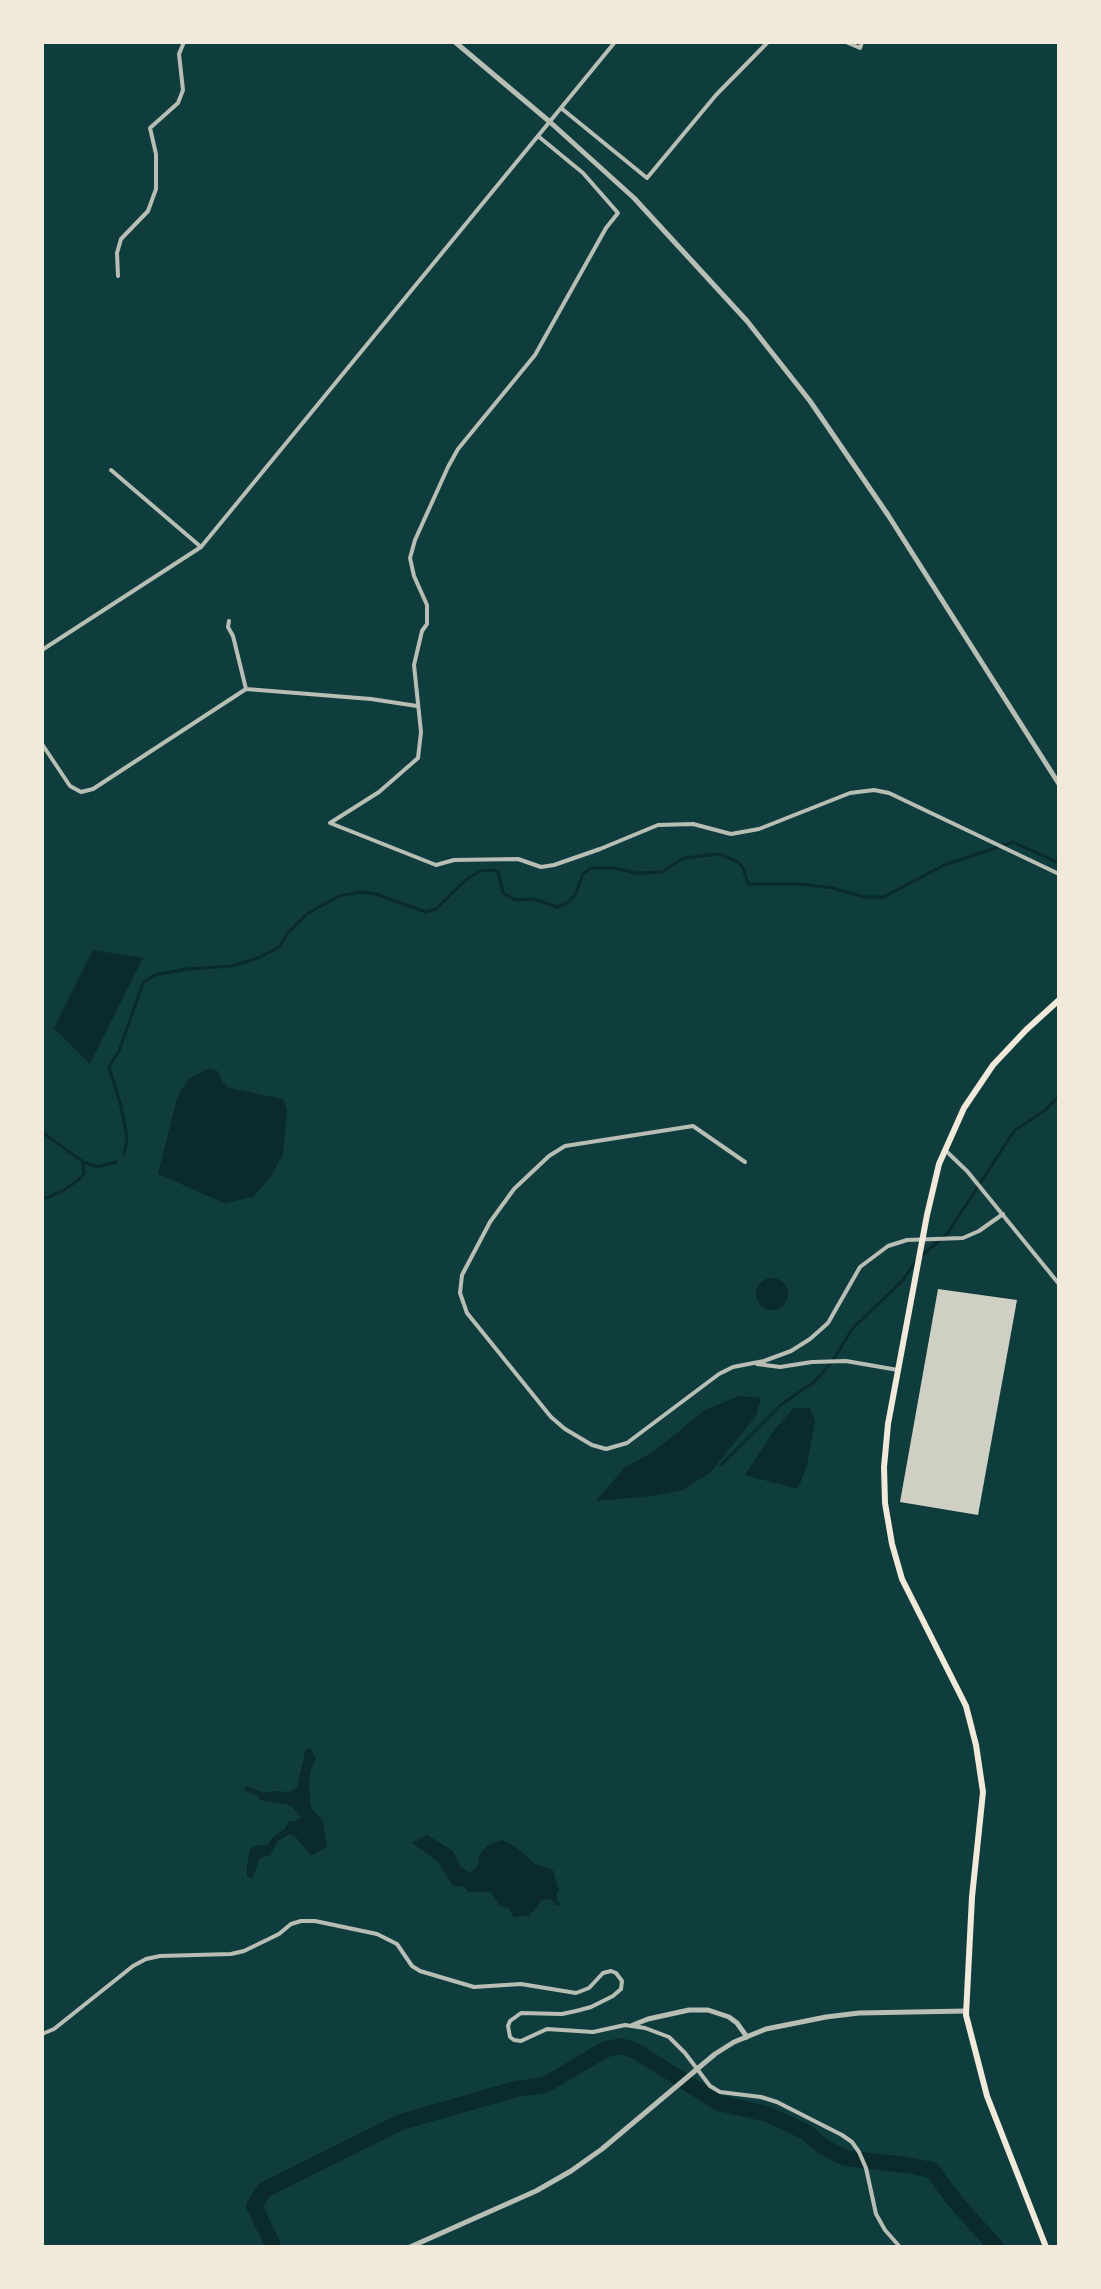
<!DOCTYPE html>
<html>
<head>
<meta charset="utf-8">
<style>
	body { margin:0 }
	#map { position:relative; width:1101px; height:2289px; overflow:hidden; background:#0f3d3e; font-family:"IBM Plex Sans",sans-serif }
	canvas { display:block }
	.frame { position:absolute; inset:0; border:44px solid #f1e9da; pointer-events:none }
</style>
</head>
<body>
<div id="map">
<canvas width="1101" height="2289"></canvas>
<div class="frame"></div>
</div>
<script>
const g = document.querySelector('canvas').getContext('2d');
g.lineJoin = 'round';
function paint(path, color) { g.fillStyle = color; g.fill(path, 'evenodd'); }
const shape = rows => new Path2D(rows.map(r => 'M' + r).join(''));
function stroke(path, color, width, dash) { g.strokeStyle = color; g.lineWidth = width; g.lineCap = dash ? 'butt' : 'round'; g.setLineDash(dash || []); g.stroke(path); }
const water = shape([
	[93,950,143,958,90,1064,54,1028],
	[208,1069,218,1071,222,1081,229,1088,283,1099,287,1110,283,1154,270,1178,253,1197,224,1203,158,1174,177,1098,189,1078],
	'756 1294a16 16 0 1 1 32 0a16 16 0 1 1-32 0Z',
	[739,1396,761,1398,756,1416,711,1472,683,1490,651,1496,596,1501,625,1467,653,1452,705,1410],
	[794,1408,810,1408,815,1421,807,1465,798,1489,745,1475,774,1430],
	[306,1748,311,1749,316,1758,311,1770,309,1782,310,1801,312,1809,323,1821,327,1847,311,1856,294,1835,288,1835,278,1841,270,1855,260,1858,252,1879,247,1876,247,1865,250,1849,258,1845,267,1845,274,1836,285,1829,289,1821,295,1821,301,1817,290,1805,261,1800,256,1795,244,1790,246,1786,265,1793,273,1791,290,1792,297,1787],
	[427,1835,453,1851,460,1866,470,1873,474,1870,478,1864,479,1855,488,1845,502,1840,517,1848,535,1864,553,1870,559,1891,556,1895,560,1905,555,1905,551,1899,542,1900,529,1916,514,1917,509,1909,500,1906,491,1892,468,1892,463,1886,453,1886,438,1862,412,1843]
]);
const stream = shape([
	[42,1132,83,1162,98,1167,116,1162],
	[124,1155,127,1138,121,1106,109,1067,119,1051,143,983,154,975,187,969,232,966,258,958,279,947,287,934,307,914,339,896,361,892,376,894,426,912,436,909,468,878,481,871,493,870,498,872,503,893,515,900,534,899,557,907,567,903,575,895,583,874,591,868,614,868,637,873,662,872,684,858,720,854,738,862,743,868,748,884,801,884,832,888,865,897,884,897,944,865,1013,842,1059,863],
	[42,1200,62,1191,77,1181,84,1174,83,1162],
	[921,1256,947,1234,1014,1131,1044,1111,1059,1096],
	[721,1465,782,1404,814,1382,831,1363,853,1328,903,1280,916,1261]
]);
const river = shape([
	[272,2247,272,2243,254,2206,264,2190,401,2122,516,2089,545,2085,604,2050,620,2046,634,2050,719,2103,767,2114,806,2132,824,2147,845,2158,906,2165,932,2170,954,2200,996,2247]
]);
const building = shape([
	[938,1289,1017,1300,978,1515,900,1502]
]);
const minor = shape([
	[846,42,860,48,862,42],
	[561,108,647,178,716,95,768,42],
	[538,136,583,173,618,213,606,228,535,355,458,449,448,467,415,540,410,558,414,576,427,605,427,624,422,631,414,665,421,732,418,758,379,792,330,823,436,865,454,860,518,859,541,867,554,865,600,849,658,825,693,824,731,834,759,829,850,793,874,790,889,793,1059,874],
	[118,276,117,253,121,239,148,211,156,189,156,154,150,128,178,103,183,90,179,54,184,42],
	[111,470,201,547],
	[229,621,228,627,233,636,246,689],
	[42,650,201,547,615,42],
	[42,744,70,786,81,792,93,789,246,689,371,699,417,706],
	[945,1150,967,1171,1059,1284],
	[745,1162,693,1126,565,1146,549,1156,514,1189,490,1222,462,1275,460,1293,467,1313,551,1417,565,1429,592,1445,606,1449,627,1443,719,1374,733,1367,764,1361,791,1351,810,1339,828,1323,860,1267,888,1246,907,1240,963,1238,979,1231,1003,1214],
	[757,1364,780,1367,812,1362,846,1361,898,1370],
	[42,2034,54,2029,133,1966,146,1959,160,1956,231,1954,244,1951,279,1934,291,1924,301,1921,315,1921,377,1934,397,1944,412,1966,420,1971,474,1987,521,1984,576,1993,589,1988,603,1973,611,1971,616,1973,622,1981,621,1989,613,1996,591,2007,576,2011,562,2014,521,2013,510,2021,508,2026,510,2037,514,2040,521,2041,547,2029,593,2032,625,2025,645,2028,669,2037,685,2053,710,2086,720,2092,761,2097,777,2102,842,2135,852,2142,859,2152,866,2168,876,2214,885,2230,900,2247]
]);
const tertiary = shape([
	[455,42,550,122,634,198,747,321,810,401,888,515,1059,784],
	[633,2025,648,2019,689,2010,708,2010,729,2017,737,2023,747,2037],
	[410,2247,536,2191,571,2171,602,2149,715,2054,734,2042,766,2029,826,2017,859,2013,966,2011]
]);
const secondary = shape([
	[1046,2247,987,2096,966,2015,972,1897,983,1792,976,1745,966,1706,902,1579,892,1544,885,1503,884,1467,888,1424,927,1215,939,1164,964,1108,993,1065,1026,1030,1059,1000]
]);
paint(water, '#0a2a2b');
stroke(stream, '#0a2a2b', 3);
stroke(river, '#0a2a2b', 16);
paint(building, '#cfcfc3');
stroke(minor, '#b8beb3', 4);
stroke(tertiary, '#b8beb3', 5);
stroke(secondary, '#f1e9da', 6);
</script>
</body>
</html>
